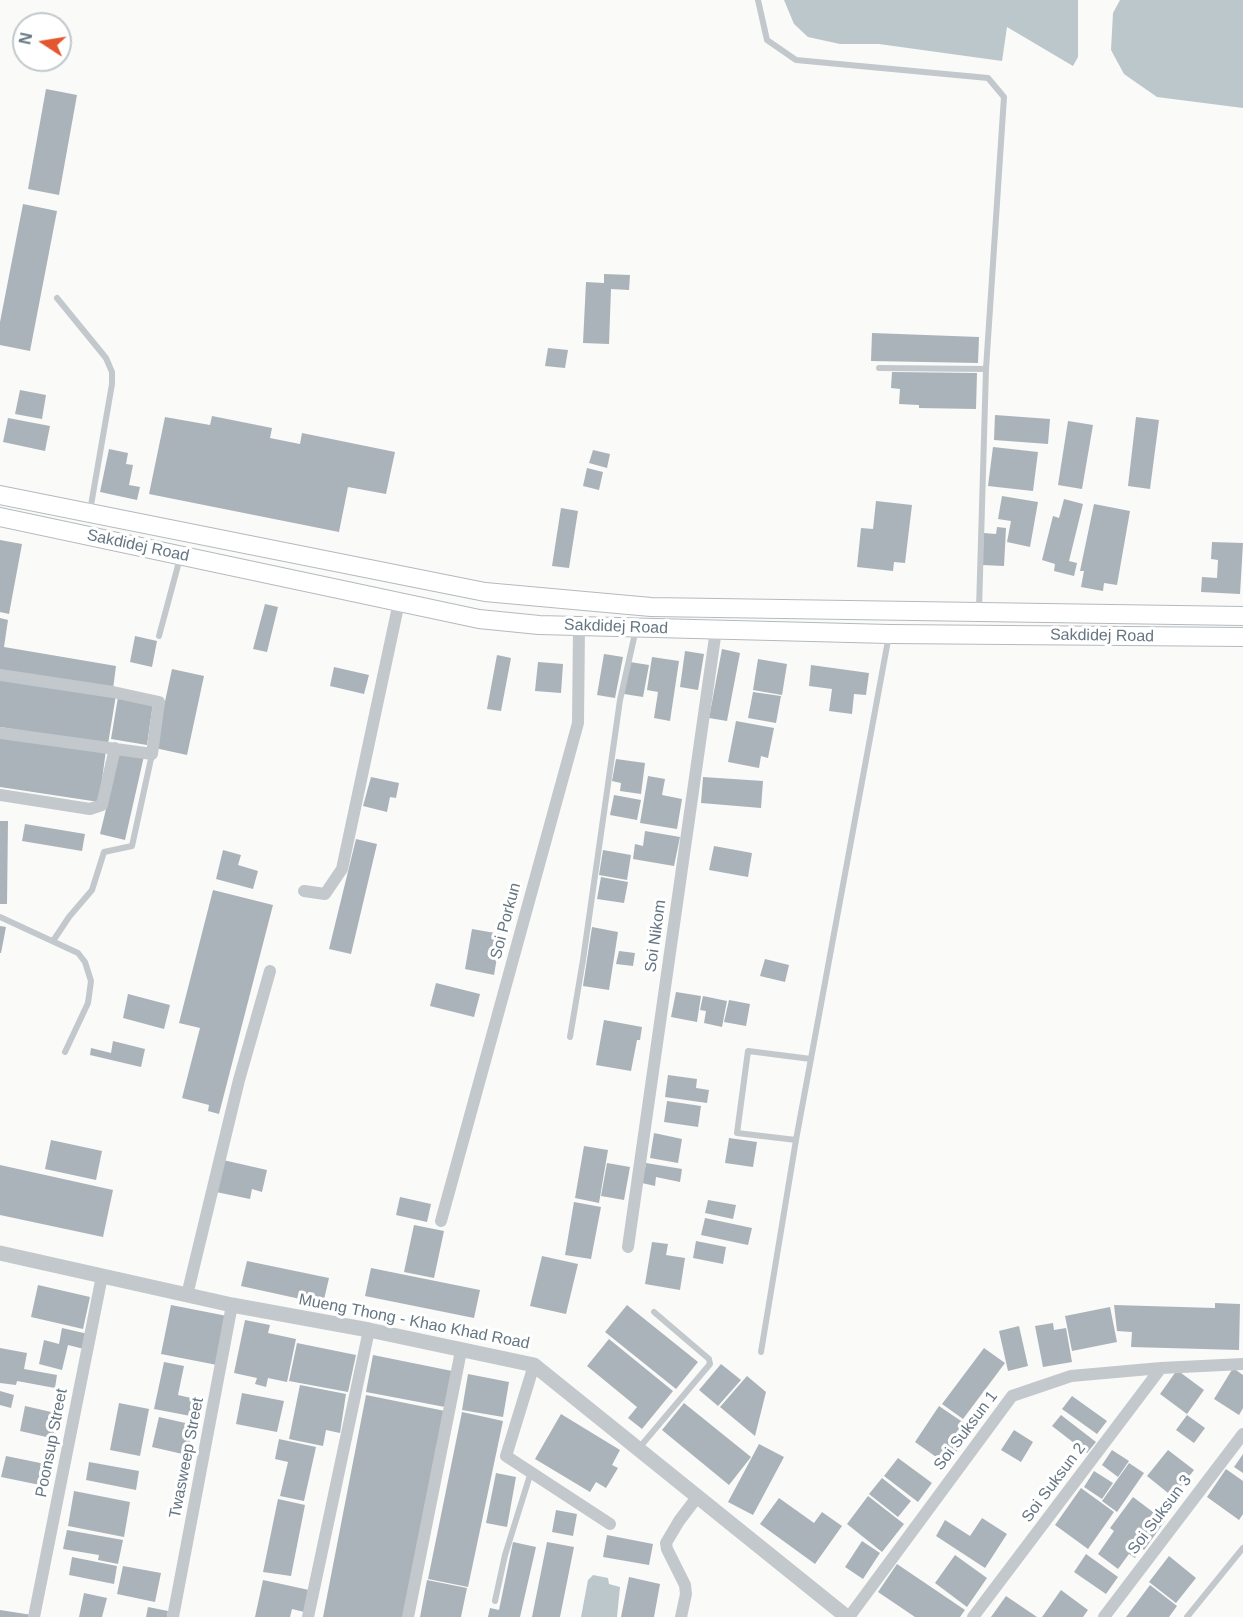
<!DOCTYPE html>
<html>
<head>
<meta charset="utf-8">
<style>
	body { margin:0 }
	#map { position:relative; width:1243px; height:1617px; overflow:hidden; background:#fafaf8; font-family:Arial,sans-serif }
	canvas { display:block }
	.north { position:absolute; left:12px; top:12px; width:60px; height:60px; box-sizing:border-box; background:#fff; border:2px solid #c1c8cd; border-radius:50%; rotate:282deg; font-size:16px; font-weight:700; line-height:24px; text-align:center; color:#657683 }
	.north::after { content:''; display:block; margin:auto; width:21px; height:27px; background:#e4572e; clip-path:polygon(50% 0,100% 100%,50% 72%,0 100%) }
</style>
</head>
<body>
<div id="map">
<canvas width="1243" height="1617"></canvas>
<div class="north">N</div>
</div>
<script>
const g = document.querySelector('canvas').getContext('2d');
g.lineJoin = 'round';
function paint(path, color) { g.fillStyle = color; g.fill(path, 'evenodd'); }
const shape = rows => new Path2D(rows.map(r => 'M' + r).join(''));
function stroke(path, color, width, dash) { g.strokeStyle = color; g.lineWidth = width; g.lineCap = dash ? 'butt' : 'round'; g.setLineDash(dash || []); g.stroke(path); }
function drawText(font, color, halo, rows, align = 'center') {
  g.font = font + ' Arial,sans-serif'; g.lineWidth = 6; g.setLineDash([]); g.textBaseline = 'middle'; g.strokeStyle = halo; g.fillStyle = color; for (const [text, x, y, turn = 0] of rows) {
    g.save(); g.translate(x, y); g.rotate((+turn || 0) * Math.PI / 180); g.textAlign = isNaN(turn) ? turn : align; if (halo) g.strokeText(text, 0, 0); g.fillText(text, 0, 0); g.restore();
  }
}
const water = shape([
	[784,0,1078,0,1078,57,1073,66,1007,27,1002,61,879,44,840,44,808,37,794,24],
	[1120,0,1243,0,1243,108,1157,97,1124,74,1111,50,1113,13],
	[593,1575,608,1578,609,1584,620,1587,617,1617,581,1617,588,1580]
]);
const building = shape([
	[46,89,77,95,59,195,28,189],
	[23,204,57,211,30,351,0,345,0,322],
	[604,274,630,275,629,290,611,289,609,344,583,343,586,282,604,283],
	[872,333,979,337,978,363,871,361],
	[548,348,568,350,565,368,545,366],
	[892,372,977,373,976,409,919,408,919,405,899,404,900,389,891,388],
	[20,390,46,395,42,419,15,414],
	[995,415,1050,419,1048,444,994,440],
	[212,416,272,428,270,438,300,444,302,433,395,452,386,494,348,487,339,532,149,494,165,417,210,425],
	[1136,417,1159,420,1150,489,1128,486],
	[8,418,50,426,45,451,3,442],
	[1068,421,1093,425,1082,489,1058,485],
	[993,447,1038,452,1033,491,988,486],
	[109,449,128,453,126,464,133,465,129,485,140,487,137,500,100,492],
	[593,450,610,454,607,468,589,463],
	[587,468,603,472,599,490,583,486],
	[1002,496,1038,502,1030,547,1007,542,1011,521,998,519],
	[1064,499,1083,504,1069,561,1077,563,1074,576,1054,571,1055,564,1042,560,1053,516,1059,518],
	[876,501,912,505,905,563,894,562,893,571,857,567,861,528,873,529],
	[1094,504,1130,511,1117,585,1104,583,1103,591,1081,587,1084,571,1080,571],
	[561,508,578,511,569,568,552,566],
	[997,527,1006,528,1004,566,982,565,984,533,996,534],
	[0,540,22,544,9,614,0,612],
	[1212,542,1243,543,1240,594,1201,592,1202,577,1217,578,1218,560,1211,559],
	[265,604,278,607,267,652,253,649],
	[0,618,8,620,4,647,116,666,113,689,0,671],
	[135,636,157,641,152,667,130,662],
	[722,649,740,653,727,721,709,718],
	[685,651,704,654,698,690,680,687],
	[604,654,623,657,615,698,597,695],
	[497,655,511,658,501,711,487,709],
	[652,657,679,661,670,721,654,718,658,692,647,690],
	[758,659,787,664,782,695,753,690],
	[538,662,563,664,561,693,535,691],
	[630,662,649,665,643,697,624,694],
	[811,665,869,673,866,695,854,694,852,714,829,711,832,689,809,686],
	[334,667,369,675,364,694,330,686],
	[172,669,204,676,187,755,155,748],
	[0,678,116,695,108,744,0,727],
	[753,692,781,696,776,723,748,718],
	[118,697,153,703,147,745,111,739],
	[736,721,774,728,768,758,761,756,759,768,728,762],
	[0,736,106,750,99,802,0,787],
	[120,751,144,756,125,840,100,834],
	[616,759,645,763,641,794,620,791,621,783,612,781],
	[648,776,665,779,662,795,682,799,677,829,640,823],
	[371,777,399,783,396,798,390,797,387,812,363,806],
	[703,777,763,781,761,808,701,803],
	[614,795,641,800,637,820,610,815],
	[0,821,8,821,7,904,0,904],
	[25,824,85,834,82,851,22,841],
	[645,831,680,837,674,866,633,859,635,844,643,846],
	[356,839,377,844,351,954,329,949],
	[714,846,752,853,748,877,709,870],
	[223,850,241,855,238,865,258,871,253,889,216,879],
	[603,850,631,855,627,880,599,875],
	[601,877,628,882,624,903,597,899],
	[213,890,273,905,219,1114,208,1111,209,1105,182,1098,200,1028,179,1023],
	[0,926,6,927,1,953,0,953],
	[592,927,618,932,609,990,583,986],
	[472,929,501,934,494,975,465,969],
	[619,951,635,953,633,966,616,964],
	[765,959,789,965,785,982,760,976],
	[436,983,480,994,474,1017,430,1006],
	[676,992,701,996,697,1022,671,1017],
	[128,994,170,1005,164,1029,123,1018],
	[703,996,727,1001,722,1027,704,1023,706,1011,700,1010],
	[729,1000,750,1004,746,1026,724,1022],
	[604,1020,642,1027,640,1040,637,1040,631,1071,596,1065],
	[113,1041,145,1049,141,1067,90,1055,91,1048,111,1053],
	[668,1075,697,1079,696,1088,709,1090,707,1103,665,1097],
	[667,1101,701,1106,698,1127,664,1122],
	[654,1133,682,1139,678,1163,650,1158],
	[729,1138,757,1142,753,1167,725,1163],
	[51,1140,102,1151,96,1180,45,1169],
	[584,1146,608,1150,599,1203,575,1198],
	[223,1160,267,1170,262,1192,252,1189,250,1199,216,1192],
	[607,1163,630,1167,624,1200,601,1196],
	[646,1163,682,1169,680,1182,656,1177,655,1186,642,1183],
	[0,1165,113,1190,103,1237,0,1215],
	[400,1197,431,1204,427,1222,396,1215],
	[708,1200,736,1205,733,1219,705,1213],
	[574,1202,601,1207,591,1259,565,1255],
	[705,1218,752,1228,748,1245,701,1235],
	[414,1225,444,1231,434,1278,404,1272],
	[696,1241,726,1247,723,1264,693,1258],
	[652,1242,668,1244,666,1255,685,1258,680,1290,645,1284],
	[542,1256,578,1264,566,1314,530,1306],
	[247,1261,329,1278,323,1304,241,1286],
	[371,1268,480,1290,474,1318,365,1296],
	[38,1285,90,1297,83,1329,31,1317],
	[1215,1303,1240,1304,1239,1350,1131,1347,1132,1332,1117,1331,1114,1305,1215,1308],
	[171,1305,227,1316,217,1365,161,1354],
	[627,1305,698,1362,676,1389,605,1332],
	[1110,1307,1117,1342,1072,1351,1065,1316],
	[245,1320,270,1325,268,1333,296,1339,287,1382,268,1378,266,1387,255,1384,257,1378,234,1373],
	[1053,1323,1054,1330,1066,1328,1072,1362,1043,1367,1035,1326],
	[1019,1326,1028,1366,1008,1371,999,1331],
	[62,1328,88,1334,84,1349,68,1345,62,1370,39,1364,44,1340,59,1344],
	[609,1339,673,1391,642,1429,628,1418,637,1407,587,1366],
	[297,1343,356,1355,348,1392,289,1381],
	[0,1348,27,1353,24,1369,57,1375,55,1388,17,1381,16,1385,0,1383],
	[984,1348,1005,1363,963,1419,942,1404],
	[373,1355,452,1371,445,1407,366,1392],
	[164,1362,184,1366,178,1395,204,1401,201,1418,154,1409],
	[721,1364,741,1380,718,1406,699,1390],
	[1233,1368,1243,1375,1243,1408,1239,1415,1214,1399],
	[1177,1370,1204,1390,1187,1414,1160,1394],
	[468,1374,509,1382,503,1417,462,1410],
	[747,1376,766,1392,755,1436,720,1407],
	[300,1385,346,1394,340,1433,326,1430,323,1446,289,1439],
	[0,1391,14,1395,11,1408,0,1405],
	[242,1393,284,1401,277,1432,236,1424],
	[366,1395,445,1411,403,1617,323,1617],
	[1072,1396,1107,1421,1097,1434,1062,1409],
	[119,1403,149,1409,140,1456,110,1450],
	[684,1403,751,1457,729,1485,662,1430],
	[25,1406,60,1414,55,1439,20,1431],
	[939,1406,964,1423,951,1442,959,1448,953,1457,945,1451,939,1459,915,1442],
	[462,1412,503,1421,468,1587,428,1579],
	[561,1414,620,1450,612,1465,618,1468,606,1488,596,1482,590,1492,535,1459],
	[1061,1415,1096,1442,1087,1453,1052,1426],
	[1187,1415,1205,1428,1194,1443,1176,1430],
	[159,1417,194,1425,187,1455,152,1447],
	[1014,1430,1033,1442,1021,1462,1001,1450],
	[279,1439,316,1447,304,1501,280,1496,288,1462,275,1459],
	[759,1444,784,1457,753,1515,728,1502],
	[1112,1450,1129,1461,1118,1477,1102,1465],
	[1168,1450,1194,1470,1173,1497,1147,1476],
	[1243,1454,1243,1473,1234,1467],
	[6,1456,50,1465,45,1486,1,1477],
	[898,1458,932,1483,918,1502,884,1476],
	[89,1462,139,1471,136,1490,86,1480],
	[1129,1463,1144,1473,1117,1512,1102,1501],
	[1226,1469,1243,1481,1243,1514,1239,1520,1207,1497],
	[1094,1471,1113,1483,1102,1499,1084,1487],
	[496,1473,516,1477,507,1527,486,1523],
	[882,1478,911,1501,898,1517,869,1494],
	[1081,1488,1114,1512,1088,1549,1055,1525],
	[74,1491,130,1502,124,1537,68,1526],
	[868,1496,904,1524,882,1552,847,1524],
	[1133,1497,1165,1521,1144,1550,1142,1548,1135,1558,1129,1554,1118,1569,1098,1554,1114,1531,1110,1528],
	[779,1498,814,1523,822,1512,842,1526,815,1564,760,1524],
	[278,1499,305,1505,291,1576,263,1572],
	[556,1510,577,1514,573,1536,552,1532],
	[982,1518,1007,1534,985,1568,936,1536,945,1520,970,1536],
	[67,1530,123,1540,118,1564,98,1560,99,1555,63,1549],
	[607,1535,653,1544,649,1565,603,1557],
	[862,1541,880,1553,863,1579,845,1567],
	[513,1542,536,1547,520,1617,488,1617,490,1608,499,1610],
	[547,1542,574,1547,560,1617,532,1617],
	[1086,1554,1118,1577,1106,1594,1074,1572],
	[955,1555,987,1578,967,1607,935,1583],
	[1169,1556,1196,1578,1176,1603,1149,1582],
	[72,1557,117,1566,114,1584,69,1575],
	[897,1564,965,1610,960,1617,915,1617,878,1592],
	[123,1566,161,1573,155,1602,117,1594],
	[629,1577,660,1584,654,1617,621,1617],
	[263,1580,309,1590,304,1612,292,1609,290,1617,255,1617],
	[427,1580,467,1588,461,1617,420,1617],
	[1150,1585,1177,1606,1169,1617,1126,1617],
	[1061,1590,1088,1610,1083,1617,1042,1617],
	[84,1593,107,1598,102,1617,79,1617],
	[1006,1596,1037,1617,991,1617],
	[148,1607,168,1611,167,1617,146,1617],
	[0,1610,32,1615,31,1617,0,1617]
]);
const service = shape([
	[758,0,767,40,796,60,988,78,1004,97,986,369,979,609],
	[57,298,106,358,112,372,112,384,90,511],
	[879,368,986,369],
	[159,636,180,558],
	[0,917,78,953,85,962,91,981,88,1003,65,1052],
	[53,941,69,917,92,890,104,852,132,846,152,754],
	[570,1037,583,960,620,700,636,629],
	[796,1140,737,1133,748,1051,811,1059],
	[761,1352,796,1140,889,635],
	[639,1448,710,1364,709,1359,654,1312],
	[495,1601,505,1555,531,1472],
	[1187,1617,1243,1548]
]);
const minor = shape([
	[0,675,113,692,159,702,152,754,0,733],
	[0,795,90,809,102,805,115,748],
	[304,891,325,894,342,869,399,602],
	[441,1221,578,723,579,626],
	[628,1247,716,630],
	[187,1295,239,1080,270,971],
	[534,1365,506,1456,610,1524],
	[34,1617,102,1276],
	[173,1617,232,1305],
	[308,1617,369,1330],
	[408,1617,461,1351],
	[681,1617,686,1594,685,1585,667,1549,666,1543,679,1521,698,1496],
	[849,1617,1012,1396,1071,1376,1161,1368,1243,1364],
	[973,1617,1161,1368],
	[1104,1617,1243,1434]
]);
const tertiary = shape([
	[0,1253,232,1305,369,1330,534,1365,847,1617]
]);
const secondary = shape([
	[0,495,485,592,651,607,1243,616],
	[0,517,479,619,539,625,889,634,1243,637]
]);
const streetNames = [
	["Sakdidej Road",138,546,12],
	["Sakdidej Road",616,627,2],
	["Sakdidej Road",1102,636,1],
	["Soi Porkun",506,921,-75],
	["Soi Nikom",656,936,-82],
	["Mueng Thong - Khao Khad Road",414,1322,11],
	["Soi Suksun 1",966,1431,-53],
	["Poonsup Street",52,1443,-79],
	["Twasweep Street",187,1458,-79],
	["Soi Suksun 2",1054,1483,-53],
	["Soi Suksun 3",1160,1515,-53]
];
paint(water, '#bbc7cb');
paint(building, '#aab3b9');
stroke(secondary, '#b3babf', 20);
stroke(service, '#c3c8cc', 6);
stroke(minor, '#c3c8cc', 12);
stroke(tertiary, '#c3c8cc', 15);
stroke(secondary, '#fff', 18);
drawText('16px', '#657683', '#fff', streetNames);
</script>
</body>
</html>
